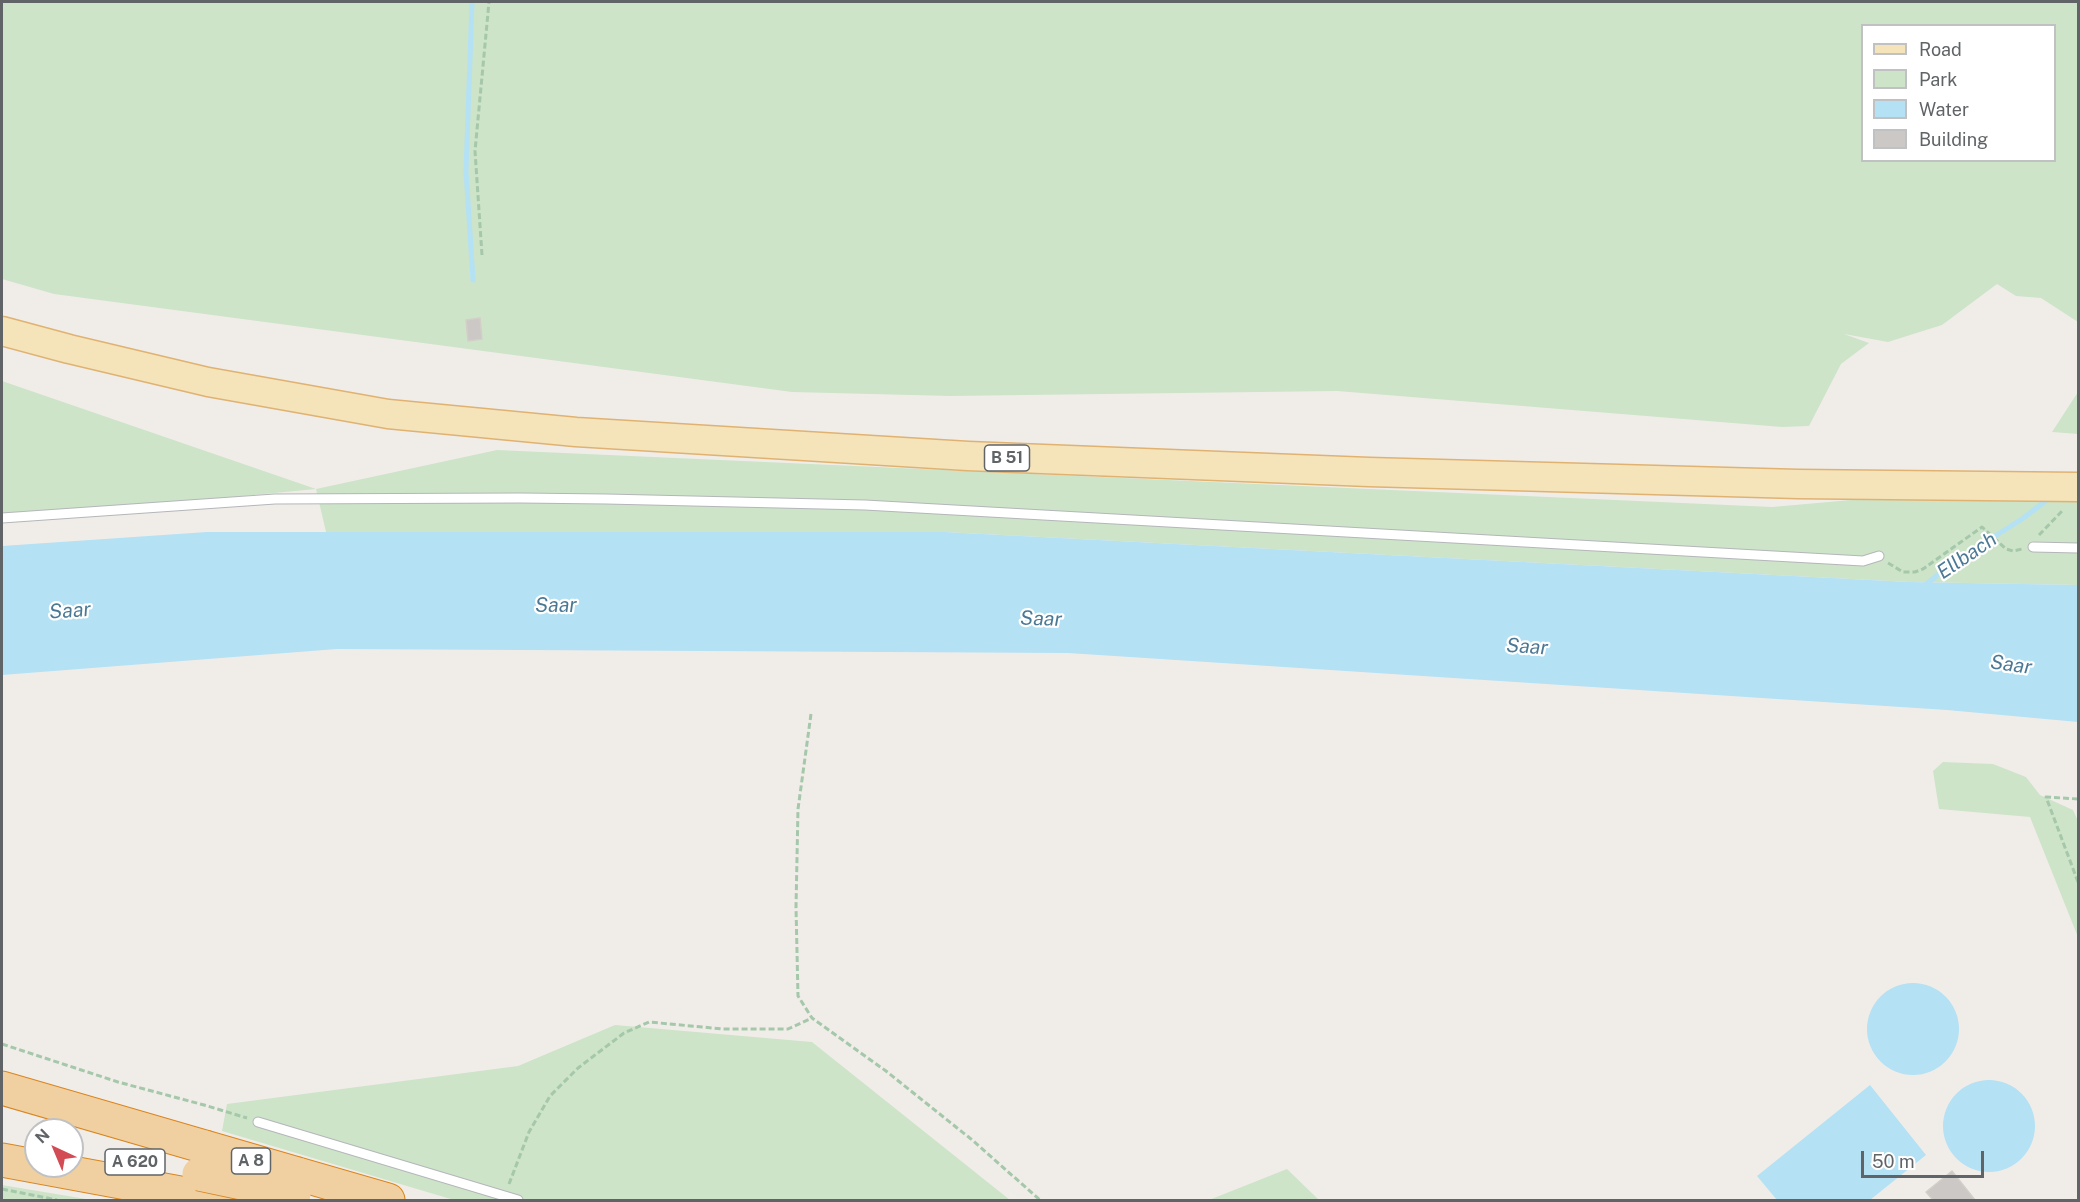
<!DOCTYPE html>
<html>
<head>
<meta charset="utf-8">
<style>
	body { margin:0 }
	#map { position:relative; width:2080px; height:1202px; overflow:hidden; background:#f0ede9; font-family:"Public Sans",sans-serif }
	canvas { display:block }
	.frame { position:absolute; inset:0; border:3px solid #606467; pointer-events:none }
	.legend { position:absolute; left:1861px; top:24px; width:195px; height:138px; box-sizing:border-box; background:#fff; border:2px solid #bfc1c2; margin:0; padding:8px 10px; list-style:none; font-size:18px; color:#606467 }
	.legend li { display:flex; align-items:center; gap:12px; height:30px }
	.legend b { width:30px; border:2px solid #bfc1c2 }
	.north { position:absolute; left:24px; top:1118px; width:60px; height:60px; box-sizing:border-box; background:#fff; border:2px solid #bfc1c2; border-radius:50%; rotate:316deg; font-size:16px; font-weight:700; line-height:24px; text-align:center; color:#606467 }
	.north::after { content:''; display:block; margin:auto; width:21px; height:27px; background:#d34b54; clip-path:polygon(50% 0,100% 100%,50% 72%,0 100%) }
	.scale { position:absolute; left:1861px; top:1151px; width:123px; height:27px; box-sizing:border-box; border:3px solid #606467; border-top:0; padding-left:8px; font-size:18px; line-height:21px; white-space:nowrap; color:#606467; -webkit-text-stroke:4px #fff; paint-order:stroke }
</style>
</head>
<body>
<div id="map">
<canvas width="2080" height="1202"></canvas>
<div class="frame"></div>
<ul class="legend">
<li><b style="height:8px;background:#f5e3b9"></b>Road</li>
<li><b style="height:16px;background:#cde4c9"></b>Park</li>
<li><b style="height:16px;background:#b4e1f4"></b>Water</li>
<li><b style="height:16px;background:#cbc8c5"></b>Building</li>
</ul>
<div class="north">N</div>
<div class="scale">50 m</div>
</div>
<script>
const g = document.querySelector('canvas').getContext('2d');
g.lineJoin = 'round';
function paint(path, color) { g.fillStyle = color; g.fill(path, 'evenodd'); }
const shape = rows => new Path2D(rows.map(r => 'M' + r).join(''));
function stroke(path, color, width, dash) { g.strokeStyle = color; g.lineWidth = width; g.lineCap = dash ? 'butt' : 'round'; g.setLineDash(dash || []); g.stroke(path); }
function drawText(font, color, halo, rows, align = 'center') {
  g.font = font + ' "Public Sans",sans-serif'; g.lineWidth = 4.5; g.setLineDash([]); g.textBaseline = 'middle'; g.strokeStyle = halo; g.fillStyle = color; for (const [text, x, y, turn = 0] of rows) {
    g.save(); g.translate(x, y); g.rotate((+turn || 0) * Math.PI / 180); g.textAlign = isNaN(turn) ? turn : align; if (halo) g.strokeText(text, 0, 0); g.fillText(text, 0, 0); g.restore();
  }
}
const green = shape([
	[2,2,2078,2,2078,322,2041,298,2016,296,1997,284,1942,325,1888,342,1844,334,1869,343,1841,364,1809,426,1782,427,1337,391,950,396,792,392,54,294,2,279],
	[1862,26,2054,26,2054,160,1862,160],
	[2,381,316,489,497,450,1772,507,1919,494,2012,500,2078,502,2078,585,1909,582,944,532,326,532,316,489,2,519],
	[2078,392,2078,434,2052,432],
	[1943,762,1993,764,2026,777,2040,795,2073,810,2078,821,2078,937,2030,817,1939,809,1933,771],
	[615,1025,812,1042,1010,1200,454,1200,222,1131,227,1104,518,1066],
	[1287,1169,1319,1200,1209,1200],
	[2,1185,92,1200,2,1200]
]);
const water = shape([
	[207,532,944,532,1909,582,2078,585,2078,722,1947,710,1068,653,337,649,2,675,2,546],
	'1867 1029a46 46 0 1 1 92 0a46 46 0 1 1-92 0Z',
	'1943 1126a46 46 0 1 1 92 0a46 46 0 1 1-92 0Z',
	[1870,1085,1926,1155,1870,1200,1777,1200,1757,1176]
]);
const stream = shape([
	[472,2,466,171,473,280],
	[1924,586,1951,564,2022,519,2051,497]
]);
const building = shape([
	[480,318,482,339,468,341,466,320,480,318],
	[1952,1171,1975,1200,1933,1200,1926,1192,1952,1171]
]);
const path = shape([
	[482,255,475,151,489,2],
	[2039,535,2063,510],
	[1888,563,1903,572,1915,572,1923,569,1982,527,2006,549,2013,551,2022,549],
	[811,714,798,809,796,907,798,996,812,1018,886,1071,971,1139,1040,1200],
	[2078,799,2046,797,2078,882],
	[2,1044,118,1082,204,1105,247,1118],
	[509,1184,529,1132,550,1096,578,1068,624,1033,649,1022,723,1029,788,1029,812,1018],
	[2,1189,57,1200]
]);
const lane = shape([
	[2,518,275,499,520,498,606,499,865,505,1863,561,1879,556],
	[2033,547,2078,548],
	[258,1122,518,1200]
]);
const primary = shape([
	[2,331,69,349,208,382,388,414,576,432,968,456,1369,472,1798,484,2078,487]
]);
const highway = shape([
	[2,1088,205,1147],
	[2,1160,218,1200],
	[298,1174,388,1200]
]);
const highwayBridge = shape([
	[205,1147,298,1174],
	[199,1174,294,1194]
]);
const shields = [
	[1007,458,45],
	[251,1161,39],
	[135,1162,60]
];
const shieldNames = [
	["B 51",1007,458],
	["A 8",251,1161],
	["A 620",135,1162]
];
const waterNames = [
	["Ellbach",1967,556,-34],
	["Saar",556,606],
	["Saar",70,611,-4],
	["Saar",1041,619,2],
	["Saar",1527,647,4],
	["Saar",2011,665,8]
];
paint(green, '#cde4c9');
paint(water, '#b4e1f4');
stroke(stream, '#b4e1f4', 5);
paint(building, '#cbc8c5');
stroke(building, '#d4cec8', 1.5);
stroke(lane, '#b4b6b9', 11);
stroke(primary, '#e0b272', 31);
stroke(highway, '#da851f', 35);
stroke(path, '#a5c7aa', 3, [6, 3]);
stroke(lane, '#fff', 9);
stroke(primary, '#f5e3b9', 28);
stroke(highway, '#f0d0a0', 33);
stroke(highwayBridge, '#da851f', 35, []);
stroke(highwayBridge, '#f0d0a0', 33);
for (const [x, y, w] of shields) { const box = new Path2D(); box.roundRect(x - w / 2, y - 13, w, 26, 4.5); g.fillStyle = '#fff'; g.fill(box); stroke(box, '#606467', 1.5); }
drawText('bold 16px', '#606467', null, shieldNames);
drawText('italic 20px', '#4b7995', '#fff', waterNames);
</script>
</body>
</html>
